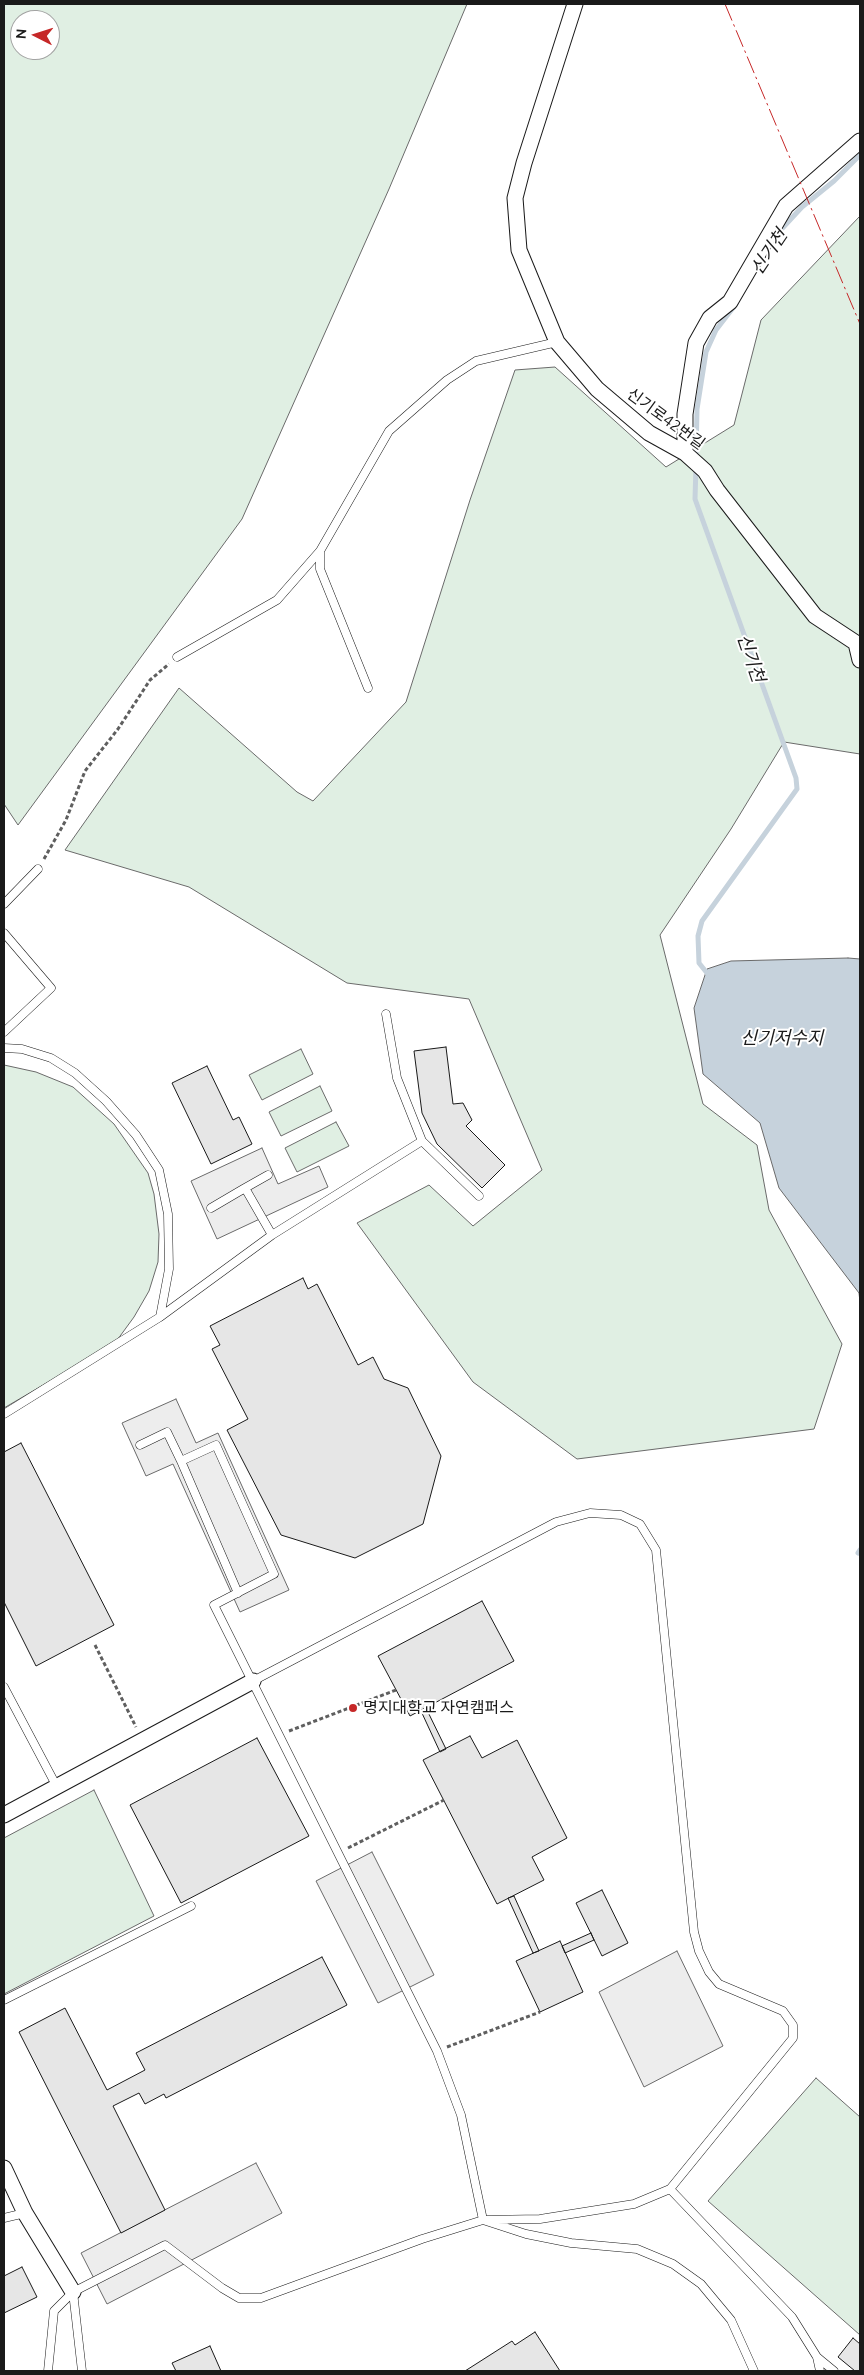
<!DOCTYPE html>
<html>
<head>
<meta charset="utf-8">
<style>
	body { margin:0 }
	#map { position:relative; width:864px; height:2375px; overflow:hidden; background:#fff; font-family:Ubuntu,sans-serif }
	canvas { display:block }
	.frame { position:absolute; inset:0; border:5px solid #1a1a1a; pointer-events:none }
	.north { position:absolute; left:10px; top:10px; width:50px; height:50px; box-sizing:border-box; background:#fff; border:1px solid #a3a3a3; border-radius:50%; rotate:275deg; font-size:14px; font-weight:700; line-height:20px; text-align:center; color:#1a1a1a }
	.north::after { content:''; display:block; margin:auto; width:18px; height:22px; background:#c62828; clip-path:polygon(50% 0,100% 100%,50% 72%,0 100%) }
</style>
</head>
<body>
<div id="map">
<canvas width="864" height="2375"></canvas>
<div class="frame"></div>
<div class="north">N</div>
</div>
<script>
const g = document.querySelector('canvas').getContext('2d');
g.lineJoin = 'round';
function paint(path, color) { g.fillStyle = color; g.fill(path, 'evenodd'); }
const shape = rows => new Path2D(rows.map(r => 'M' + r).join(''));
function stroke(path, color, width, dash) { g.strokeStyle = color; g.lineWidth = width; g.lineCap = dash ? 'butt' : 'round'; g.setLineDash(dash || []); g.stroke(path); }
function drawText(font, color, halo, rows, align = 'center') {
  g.font = font + ' Ubuntu,"Noto Sans KR",sans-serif'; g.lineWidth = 4; g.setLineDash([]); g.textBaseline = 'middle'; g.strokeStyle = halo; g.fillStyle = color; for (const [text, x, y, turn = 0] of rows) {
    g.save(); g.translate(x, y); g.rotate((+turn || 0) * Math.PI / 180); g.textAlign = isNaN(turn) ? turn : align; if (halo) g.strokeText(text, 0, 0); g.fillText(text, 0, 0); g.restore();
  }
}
const green = shape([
	[4,4,467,4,389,189,242,519,18,825,4,804,4,4],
	[20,20,50,20,50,50,20,50,20,20],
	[860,216,860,754,784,742,731,829,660,935,703,1104,757,1145,769,1210,842,1344,814,1429,577,1459,473,1382,357,1223,429,1185,473,1226,542,1170,469,999,347,983,189,887,65,850,179,688,297,792,313,801,406,702,470,500,515,370,555,367,666,467,734,425,761,320,860,216],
	[301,1049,313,1074,262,1100,249,1075,301,1049],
	[4,1065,36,1072,73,1087,114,1124,148,1173,154,1194,159,1234,158,1262,149,1291,134,1317,115,1343,4,1408,4,1065],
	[320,1086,332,1111,281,1136,269,1112,320,1086],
	[336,1122,349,1146,297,1172,285,1148,336,1122],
	[94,1790,154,1916,4,1994,4,1838,94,1790],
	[816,2078,860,2117,860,2335,708,2201,816,2078]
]);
const parking = shape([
	[262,1148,278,1184,319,1166,328,1187,217,1239,191,1181,262,1148],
	[176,1399,196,1443,218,1433,289,1590,240,1612,173,1464,146,1476,122,1423,176,1399],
	[372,1852,434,1975,378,2003,316,1881,372,1852],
	[677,1951,723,2046,644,2087,599,1992,677,1951],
	[256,2163,282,2213,107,2304,81,2253,256,2163]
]);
const water = shape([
	[848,958,860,959,860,1302,859,1293,779,1188,760,1123,703,1074,694,1008,707,969,731,961,848,958]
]);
const stream = shape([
	[777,234,802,207,834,181,860,155],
	[696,458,697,409,706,352,716,330,736,304],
	[696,466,695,499,796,778,797,789,702,921,698,936,699,963,711,978],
	[858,1553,860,1550]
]);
const building = shape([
	[446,1047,453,1104,463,1103,472,1120,466,1126,505,1165,482,1188,437,1144,422,1113,414,1051,446,1047],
	[207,1066,233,1120,239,1117,252,1144,211,1164,172,1083,207,1066],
	[303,1278,308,1289,317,1284,358,1365,373,1357,384,1379,408,1388,441,1456,423,1524,355,1558,281,1535,227,1430,248,1419,212,1349,220,1345,210,1326,303,1278],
	[21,1443,114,1625,36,1666,4,1602,4,1452,21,1443],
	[482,1601,514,1661,410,1716,378,1656,482,1601],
	[426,1708,446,1749,440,1752,421,1711,426,1708],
	[470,1736,482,1758,517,1740,567,1838,532,1857,544,1880,497,1904,423,1760,470,1736],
	[257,1738,309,1836,181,1903,130,1805,257,1738],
	[602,1890,628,1943,602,1956,576,1903,602,1890],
	[514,1896,539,1951,533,1953,508,1898,514,1896],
	[591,1933,594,1940,565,1953,562,1946,591,1933],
	[560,1941,583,1992,540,2012,516,1961,560,1941],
	[322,1957,347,2005,166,2098,164,2094,145,2104,139,2093,113,2106,165,2210,121,2233,19,2032,65,2008,107,2090,145,2070,136,2053,322,1957],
	[22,2267,37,2297,4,2313,4,2276,22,2267],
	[535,2332,560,2371,465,2371,512,2341,515,2345,535,2332],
	[853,2338,860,2344,860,2371,855,2371,838,2357,853,2338],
	[210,2346,221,2371,176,2371,172,2363,210,2346]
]);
const path = shape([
	[44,859,66,820,85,771,118,729,150,680,169,664],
	[95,1645,136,1727],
	[289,1731,396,1690],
	[348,1848,444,1800],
	[447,2047,540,2012]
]);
const lane = shape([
	[177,657,277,600,320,551],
	[368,688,320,569,320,551,389,431,447,380,476,361,557,342],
	[4,904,38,869],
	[4,933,51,988,4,1032],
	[4,1048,22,1049,51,1058,75,1073,106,1101,136,1135,159,1170,168,1214,169,1269,160,1317,4,1414],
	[422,1141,479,1196],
	[245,1188,268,1175],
	[211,1208,245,1188,272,1235],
	[160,1317,272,1235,422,1141,397,1078,386,1014],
	[140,1445,167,1432,181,1461],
	[238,1593,181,1461,216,1445,274,1574,214,1605,437,2051,461,2115,483,2220,540,2219,634,2204,670,2189,792,2317,817,2357,820,2371],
	[253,1681,556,1522,590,1513,621,1515,640,1524,656,1550,694,1932,699,1951,709,1972,719,1984,783,2011,793,2025,793,2038,670,2189],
	[4,1687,57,1787],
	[4,2000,191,1906],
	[4,2218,25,2213],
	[73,2292,82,2371],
	[817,2357,834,2371],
	[48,2371,54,2311,73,2292,165,2245,222,2288,239,2298,261,2298,422,2239,483,2220,526,2234,571,2243,637,2249,673,2264,701,2284,731,2320,754,2371]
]);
const street = shape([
	[575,4,524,163,515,198,519,250,557,342,597,389,649,433,685,453,705,471,717,490,815,616,856,643,860,660],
	[685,453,685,414,696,343,710,318,730,302,786,206,860,141],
	[4,1815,253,1681],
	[4,2168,25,2213,73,2292]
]);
const power = shape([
	[725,4,860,324]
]);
const markers = [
	[353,1708,5,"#c62828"]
];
const streetNames = [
	["신기로42번길",666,419,36]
];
const poiNames = [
	["명지대학교 자연캠퍼스",363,1708]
];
const waterNames = [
	["신기천",769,252,-56],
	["신기천",751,658,71],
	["신기저수지",782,1038]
];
paint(green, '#e0efe3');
stroke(green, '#6a6a6a', 1);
paint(parking, '#ededed');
stroke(parking, '#6a6a6a', 1);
paint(water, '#c6d2dc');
stroke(water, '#6a6a6a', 1);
stroke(stream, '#c6d2dc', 5);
paint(building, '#e6e6e6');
stroke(building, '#1a1a1a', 1);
stroke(lane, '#1a1a1a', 9);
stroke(street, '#1a1a1a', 17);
stroke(path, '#5f5f5f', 3, [4, 2.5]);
stroke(lane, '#fff', 8);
stroke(street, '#fff', 15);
stroke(power, '#c62828', 1, [18, 4, 2.5, 4]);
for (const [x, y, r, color] of markers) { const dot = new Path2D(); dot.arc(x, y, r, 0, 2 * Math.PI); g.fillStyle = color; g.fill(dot); stroke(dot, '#fff', 2); }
drawText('16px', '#1a1a1a', '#fff', streetNames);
drawText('16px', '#1a1a1a', '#fff', poiNames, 'left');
drawText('italic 18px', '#1a1a1a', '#fff', waterNames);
</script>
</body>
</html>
